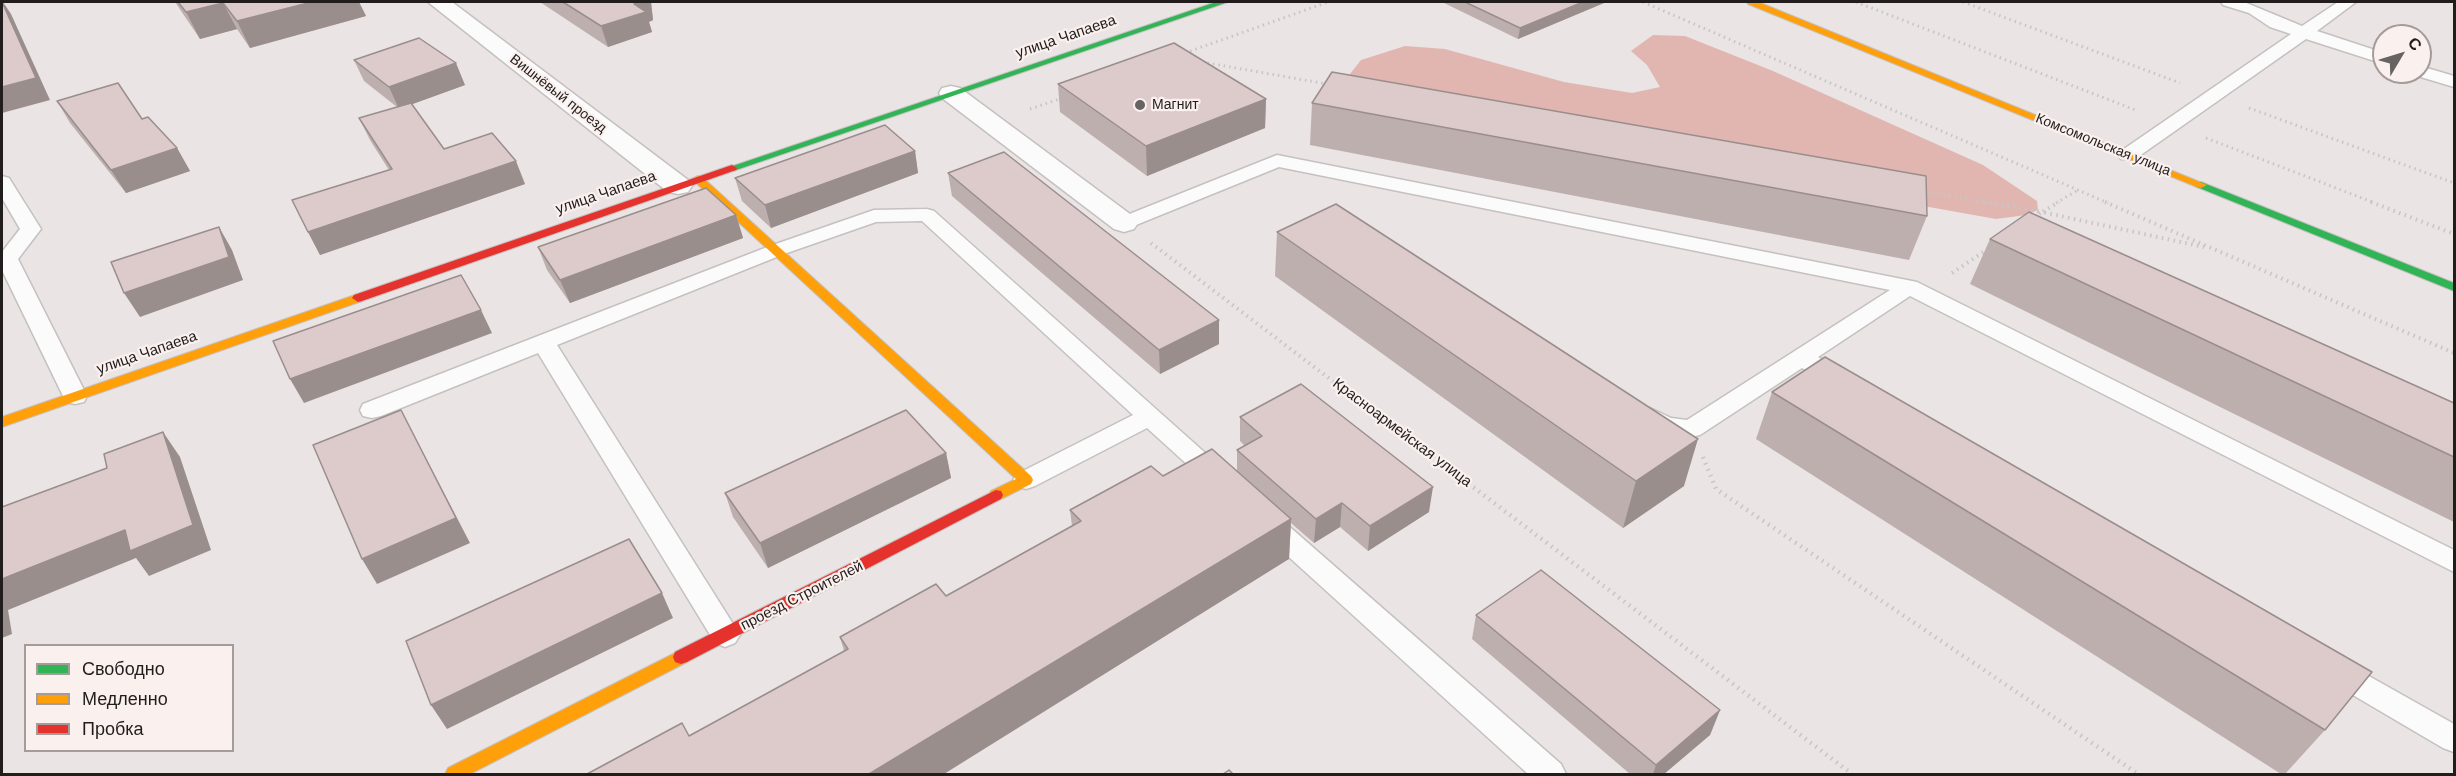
<!DOCTYPE html>
<html>
<head>
<meta charset="utf-8">
<style>
	body { margin:0 }
	#map { position:relative; width:2456px; height:776px; overflow:hidden; background:#eae4e4; font-family:Helvetica,sans-serif }
	canvas { display:block }
	.frame { position:absolute; inset:0; border:3px solid #201d1c; pointer-events:none }
	.legend { position:absolute; left:24px; top:644px; width:210px; height:108px; box-sizing:border-box; background:#faf0ee; border:2px solid #a39c9a; margin:0; padding:8px 10px; list-style:none; font-size:18px; color:#201d1c }
	.legend li { display:flex; align-items:center; gap:12px; height:30px }
	.legend b { width:30px; border:2px solid #a39c9a }
	.north { position:absolute; left:2372px; top:24px; width:60px; height:60px; box-sizing:border-box; background:#faf0ee; border:2px solid #a39c9a; border-radius:50%; rotate:52deg; font-size:16px; font-weight:700; line-height:24px; text-align:center; color:#201d1c }
	.north::after { content:''; display:block; margin:auto; width:21px; height:27px; background:#676362; clip-path:polygon(50% 0,100% 100%,50% 72%,0 100%) }
</style>
</head>
<body>
<div id="map">
<canvas width="2456" height="776"></canvas>
<div class="frame"></div>
<ul class="legend">
<li><b style="height:8px;background:#30b455"></b>Свободно</li>
<li><b style="height:8px;background:#ff9f0a"></b>Медленно</li>
<li><b style="height:8px;background:#e5322d"></b>Пробка</li>
</ul>
<div class="north">С</div>
</div>
<script>
const g = document.querySelector('canvas').getContext('2d');
g.lineJoin = 'round';
function paint(path, color) { g.fillStyle = color; g.fill(path, 'evenodd'); }
const shape = rows => new Path2D(rows.map(r => 'M' + r).join(''));
function stroke(path, color, width, dash) { g.strokeStyle = color; g.lineWidth = width; g.lineCap = dash ? 'butt' : 'round'; g.setLineDash(dash || []); g.stroke(path); }
function drawText(font, color, halo, rows, align = 'center') {
  g.font = font + ' Helvetica,sans-serif'; g.lineWidth = 4.5; g.setLineDash([]); g.textBaseline = 'middle'; g.strokeStyle = halo; g.fillStyle = color; for (const [text, x, y, turn = 0] of rows) {
    g.save(); g.translate(x, y); g.rotate((+turn || 0) * Math.PI / 180); g.textAlign = isNaN(turn) ? turn : align; if (halo) g.strokeText(text, 0, 0); g.fillText(text, 0, 0); g.restore();
  }
}
const forest = shape([
	[1653,35,1685,36,1773,71,1983,165,2037,201,2038,210,2026,215,1996,219,1453,122,1343,83,1361,60,1405,46,1445,49,1564,82,1632,93,1660,87,1647,65,1631,51]
]);
const pathFar2 = shape([
	[1643,2,2108,203],
	[1856,2,2138,111],
	[1963,2,2180,83],
	[1185,53,1328,2],
	[1202,62,1327,84],
	[2249,108,2454,183],
	[1030,109,1062,98],
	[2206,138,2375,203],
	[1922,191,1992,203],
	[2056,203,2078,190]
]);
const pathFar1 = shape([
	[1984,202,2042,212,2059,202],
	[2105,202,2454,353],
	[2371,202,2454,234],
	[2034,217,2042,212,2204,247],
	[1151,243,1434,458],
	[1952,273,1988,249]
]);
const path = shape([
	[1432,456,1852,774],
	[1703,457,1716,489,2138,774]
]);
const lane = shape([
	[2221,2,2244,2,2302,26,2338,2,2356,2,2317,31,2384,53,2384,64,2306,39,2135,159,2121,159,2118,155,2121,151,2291,34,2270,27,2249,13,2223,5,2221,2],
	[2420,66,2454,76,2454,87,2414,75,2412,72,2420,72,2420,66],
	[1277,155,1917,282,2454,550,2454,572,1910,296,1818,357,1849,375,1853,380,1849,385,1841,388,1833,385,1802,368,1700,435,1691,437,1656,431,1641,422,1638,416,1641,410,1650,408,1671,418,1687,420,1890,290,1279,167,1131,227,1124,229,1117,227,1114,223,1117,219,1277,155],
	[2,176,9,178,41,229,18,259,87,396,84,402,75,404,66,402,63,396,2,270,2,252,20,229,2,198,2,176],
	[927,209,934,211,1230,475,1234,481,1230,487,1221,490,1212,487,1147,428,1035,486,1026,489,1017,486,1013,480,1017,474,1133,415,922,221,876,222,784,254,557,345,735,627,740,635,735,643,725,647,715,643,538,353,381,416,372,418,363,416,360,410,363,404,770,246,874,210,927,209],
	[1267,512,1276,515,1561,764,1566,774,1528,774,1258,529,1254,522,1258,515,1267,512],
	[2335,657,2454,724,2454,752,2443,748,2324,678,2320,669,2324,660,2335,657]
]);
const street = shape([
	[428,2,452,2,688,180,692,186,688,192,678,194,668,192,428,2],
	[951,86,960,88,1134,217,1138,223,1134,229,1124,232,1114,229,942,98,939,93,942,88,951,86]
]);
const fast = shape([
	[1216,2,1228,2,736,170,732,171,727,168,1216,2],
	[2201,182,2454,283,2454,291,2197,187,2195,185,2201,182]
]);
const slow = shape([
	[1747,2,1758,2,2207,185,2201,188,2197,187,1748,4,1747,2],
	[698,176,702,177,1031,476,1033,480,1031,484,1001,499,991,499,989,495,991,491,1016,479,694,181,692,179,698,176],
	[358,294,364,298,362,301,2,427,2,417,358,294],
	[681,650,687,652,689,657,687,662,470,774,445,774,448,768,681,650]
]);
const jam = shape([
	[732,165,737,168,736,170,362,301,358,302,352,298,354,295,732,165],
	[996,490,1001,491,1003,495,1001,499,687,662,681,664,675,662,673,657,675,652,996,490]
]);
const wall = shape([
	[175,2,359,2,366,16,250,48,237,29,200,39],
	[540,2,651,2,653,20,649,22,652,32,608,47],
	[1442,2,1604,2,1604,3,1518,39],
	[354,60,465,85,412,104,444,149,525,184,320,255,308,232,389,170,370,140,359,118,397,107,364,81],
	[1058,84,1266,99,1265,128,1147,176,1060,112],
	[57,101,142,119,177,148,190,171,126,193,70,123],
	[1312,103,1927,216,1909,260,1310,145],
	[915,151,918,173,771,228,742,201,735,178],
	[948,173,1219,320,1219,344,1160,374,952,196],
	[736,215,743,238,570,303,547,270,538,247],
	[1277,232,1684,486,1623,528,1275,276],
	[1990,239,2454,403,2454,522,1970,284],
	[1772,392,2325,730,2285,774,2281,774,1756,439],
	[1240,417,1429,512,1368,551,1340,527,1314,543,1291,523,1289,559,689,736,844,651,840,637,946,596,1072,526,1070,510,1163,476,1237,471,1237,450,1245,446,1240,441],
	[946,453,951,478,768,568,733,517,725,493],
	[1476,615,1720,710,1710,735,1664,774,1630,774,1472,639]
]);
const shadedWall = shape([
	[2,2,3,2,11,14,50,100,2,113],
	[312,2,359,2,366,16,250,48,237,21],
	[642,2,651,2,653,20,649,22,652,32,608,47,601,26,634,4],
	[1583,2,1604,2,1604,3,1518,39,1520,28],
	[223,3,237,29,200,39,186,12],
	[456,63,465,85,399,109,389,87],
	[1266,99,1265,128,1147,176,1146,146],
	[177,148,190,171,126,193,111,170],
	[915,151,918,173,771,228,765,205],
	[516,161,525,184,320,255,308,232],
	[736,215,743,238,570,303,560,280],
	[219,227,232,250,243,280,140,317,124,293],
	[481,310,492,333,304,403,290,379],
	[1219,320,1219,344,1160,374,1159,350],
	[401,410,470,543,377,584,362,559],
	[163,432,180,457,211,550,149,576,136,558,8,610,12,634,2,638,2,579,125,530],
	[1698,439,1684,486,1623,528,1636,481],
	[946,453,951,478,768,568,760,543],
	[1433,487,1429,512,1368,551,1370,526],
	[1342,503,1340,527,1314,543,1316,519],
	[1291,519,1289,559,944,774,869,774],
	[662,593,673,618,447,729,431,705],
	[1720,710,1710,735,1664,774,1653,774,1656,765]
]);
const building = shape([
	[2,2,36,78,2,87,2,2],
	[178,2,312,2,237,21,223,3,186,12,178,2],
	[563,2,642,2,634,4,646,12,601,26,563,2],
	[1465,2,1583,2,1520,28,1465,2],
	[419,38,456,63,389,87,354,60,419,38],
	[1174,43,1266,99,1146,146,1058,84,1174,43],
	[1332,72,1926,176,1927,216,1312,103,1332,72],
	[118,83,142,119,148,117,177,148,111,170,57,101,118,83],
	[411,103,444,149,492,133,516,161,308,232,292,200,392,169,359,118,411,103],
	[885,125,915,151,765,205,735,178,885,125],
	[1004,152,1219,320,1159,350,948,173,1004,152],
	[706,188,736,215,560,280,538,247,706,188],
	[1336,204,1698,439,1636,481,1277,232,1336,204],
	[2029,212,2454,403,2454,457,1990,239,2029,212],
	[219,227,229,257,124,293,111,262,219,227],
	[461,275,481,310,290,379,273,341,461,275],
	[1825,357,2372,672,2325,730,1772,392,1825,357],
	[1301,384,1433,487,1370,526,1342,503,1316,519,1237,450,1262,436,1240,417,1301,384],
	[401,410,456,518,362,559,313,445,401,410],
	[906,410,946,453,760,543,725,493,906,410],
	[163,432,193,525,130,551,125,530,2,579,2,507,107,468,104,454,163,432],
	[1212,449,1291,519,869,774,587,774,682,723,689,736,848,649,840,637,936,584,946,596,1081,521,1070,510,1151,466,1163,476,1212,449],
	[629,539,662,593,431,705,406,641,629,539],
	[1541,570,1720,710,1656,765,1476,615,1541,570],
	[1229,770,1233,774,1223,774,1229,770]
]);
const markers = [
	[1140,105,6,"#676362"]
];
const farStreetnames = [
	["Вишнёвый проезд",558,94,38],
	["Комсомольская улица",2103,145,22]
];
const farPoinames = [
	["Магнит",1152,105]
];
const streetNames = [
	["улица Чапаева",1066,37,-19],
	["улица Чапаева",606,193,-19],
	["улица Чапаева",147,353,-19],
	["Красноармейская улица",1402,433,37],
	["проезд Строителей",802,596,-27]
];
paint(forest, '#e1b6b1');
stroke(lane, '#c5c1c1', 3);
stroke(street, '#c5c1c1', 3);
stroke(fast, '#c5c1c1', 2);
stroke(slow, '#c5c1c1', 2);
stroke(jam, '#c5c1c1', 2);
stroke(pathFar2, '#c7c6c5', 3, [1.5, 4]);
stroke(pathFar1, '#c7c6c5', 4, [1.5, 4.5]);
stroke(path, '#c7c6c5', 4.5, [1.5, 5]);
paint(lane, '#fcfbfb');
paint(street, '#fcfbfb');
paint(fast, '#30b455');
paint(slow, '#ff9f0a');
paint(jam, '#e5322d');
paint(wall, '#bdafae');
paint(shadedWall, '#9a8e8d');
paint(building, '#dccbca');
stroke(building, '#9a8e8d', 1.5);
for (const [x, y, r, color] of markers) { const dot = new Path2D(); dot.arc(x, y, r, 0, 2 * Math.PI); g.fillStyle = color; g.fill(dot); stroke(dot, '#faf0ee', 2); }
drawText('14px', '#201d1c', '#faf0ee', farStreetnames);
drawText('14px', '#201d1c', '#faf0ee', farPoinames, 'left');
drawText('15px', '#201d1c', '#faf0ee', streetNames);
</script>
</body>
</html>
